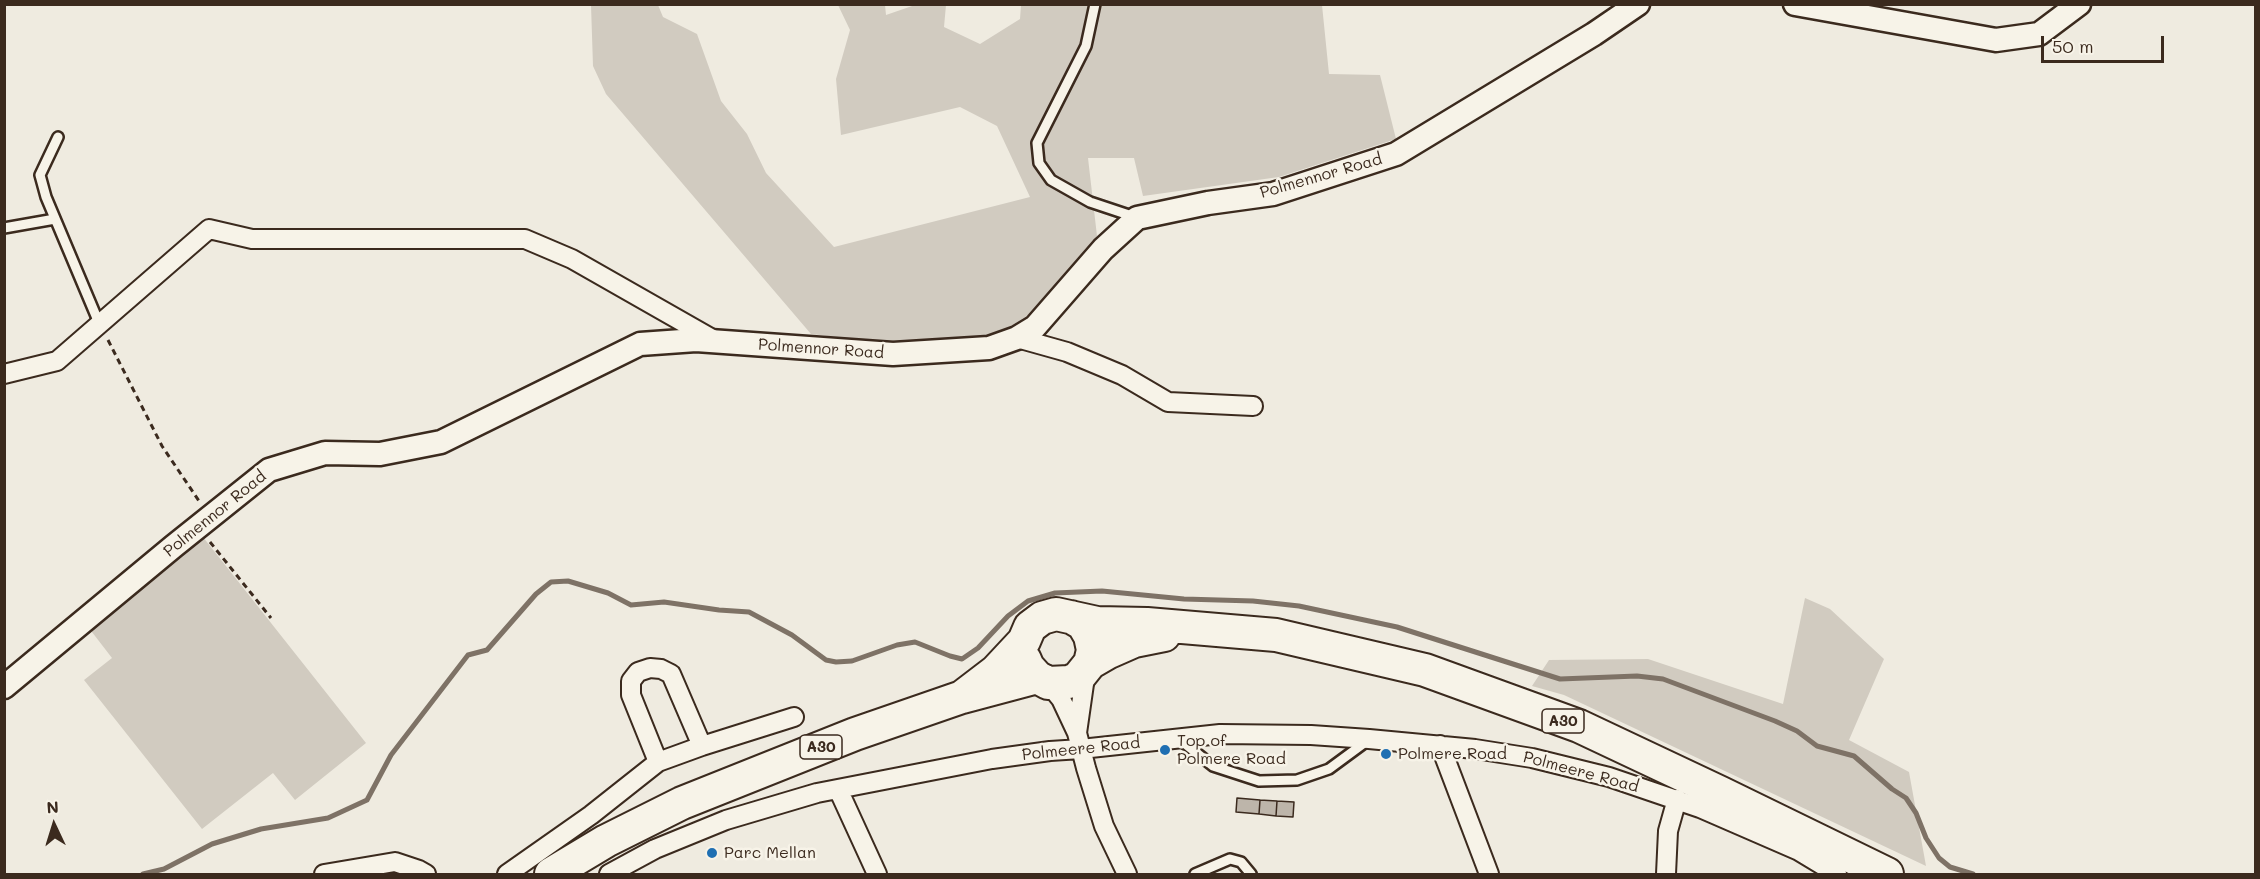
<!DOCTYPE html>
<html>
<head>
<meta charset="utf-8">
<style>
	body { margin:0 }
	#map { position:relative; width:2260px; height:879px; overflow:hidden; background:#efebe0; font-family:Mali,sans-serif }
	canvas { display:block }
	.frame { position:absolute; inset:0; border:6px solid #3b2a1e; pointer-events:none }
	.north { position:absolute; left:24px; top:795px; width:60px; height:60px; -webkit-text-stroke:4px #f7f3e8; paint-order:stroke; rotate:356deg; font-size:16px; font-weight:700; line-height:24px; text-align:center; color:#3b2a1e }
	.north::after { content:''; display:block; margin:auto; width:21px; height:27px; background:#3b2a1e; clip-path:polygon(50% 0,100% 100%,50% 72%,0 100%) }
	.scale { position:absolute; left:2041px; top:36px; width:123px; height:27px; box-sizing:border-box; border:3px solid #3b2a1e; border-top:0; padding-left:8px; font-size:18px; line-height:21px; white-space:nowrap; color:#3b2a1e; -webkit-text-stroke:4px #f7f3e8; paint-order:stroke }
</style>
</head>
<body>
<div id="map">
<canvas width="2260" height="879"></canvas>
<div class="frame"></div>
<div class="north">N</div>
<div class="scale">50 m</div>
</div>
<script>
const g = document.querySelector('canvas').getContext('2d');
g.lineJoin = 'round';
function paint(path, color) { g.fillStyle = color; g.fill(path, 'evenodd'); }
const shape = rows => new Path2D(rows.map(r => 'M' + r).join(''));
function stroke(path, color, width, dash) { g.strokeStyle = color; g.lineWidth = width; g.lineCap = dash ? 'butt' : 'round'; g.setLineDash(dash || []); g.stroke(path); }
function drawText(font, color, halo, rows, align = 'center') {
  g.font = font + ' Mali,sans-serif'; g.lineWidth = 5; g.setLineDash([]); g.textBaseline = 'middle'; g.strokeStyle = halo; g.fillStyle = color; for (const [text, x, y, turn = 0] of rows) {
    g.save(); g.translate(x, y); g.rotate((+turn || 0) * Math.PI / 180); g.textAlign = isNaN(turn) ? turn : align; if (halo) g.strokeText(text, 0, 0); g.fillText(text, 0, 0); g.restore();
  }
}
const green = shape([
	[591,5,658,5,663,17,697,34,721,101,747,134,766,173,834,247,1030,197,997,126,960,107,841,135,836,79,850,30,838,5,885,5,886,15,915,5,946,5,944,27,980,44,1020,19,1021,5,1322,5,1329,74,1380,75,1396,139,1279,177,1143,196,1134,158,1088,158,1097,236,1037,309,998,335,893,344,811,334,606,94,593,66],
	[199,532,366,743,295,800,273,773,202,829,84,680,112,658,85,623],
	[1805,598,1830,609,1884,659,1849,740,1909,772,1926,866,1564,695,1532,686,1549,660,1648,659,1783,704]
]);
const stream = shape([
	[143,874,164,869,212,844,261,829,328,818,367,800,391,755,468,655,487,650,536,594,551,582,568,581,608,593,631,605,664,602,719,610,749,612,792,635,826,660,836,662,852,661,897,645,915,642,950,656,962,659,978,648,1008,616,1028,601,1055,593,1102,591,1184,599,1253,601,1299,606,1397,627,1560,679,1637,676,1663,679,1775,721,1797,731,1817,746,1854,756,1892,789,1906,798,1916,813,1926,838,1939,858,1950,867,1973,874]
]);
const building = shape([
	[1237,798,1260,800,1259,814,1236,812,1237,798],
	[1260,800,1277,801,1276,816,1259,814,1260,800],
	[1277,801,1294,802,1293,817,1276,816,1277,801]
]);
const path = shape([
	[108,340,162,446,199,501],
	[210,542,271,618]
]);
const service = shape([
	[1095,4,1086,46,1037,143,1039,163,1051,180,1090,202,1135,217],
	[58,137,40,175,46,197,99,323],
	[4,228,55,219],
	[1179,739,1213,766,1259,781,1297,780,1329,769,1367,741],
	[1195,874,1230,859,1241,862,1251,874]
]);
const minor = shape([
	[1017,338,1067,352,1122,375,1168,402,1253,406],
	[4,374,57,361,209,229,252,239,525,239,572,259,716,341],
	[1048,683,1061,699,1077,733,1086,768,1104,826,1127,874],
	[1077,733,1086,670],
	[1440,745,1489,874],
	[658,762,631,695,631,681,638,672,650,668,661,669,671,674,702,746],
	[838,789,877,874],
	[324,874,395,862,419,870,426,874],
	[507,874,591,815,658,762,702,746,794,717],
	[609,874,655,849,726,820,817,793,992,759,1050,751,1081,749,1220,734,1311,735,1369,739,1475,749,1532,758,1609,777,1700,808,1799,851,1837,874],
	[1666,874,1668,831,1677,799]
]);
const tertiary = shape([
	[1795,4,1996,40,2039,34,2079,4],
	[4,687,174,546,269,470,325,453,380,454,441,442,640,344,696,340,893,354,989,348,1017,338,1035,327,1103,249,1137,218,1208,203,1273,194,1396,154,1594,34,1638,4]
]);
const trunk = shape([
	[1025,660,1028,667,1037,677,1048,683,1069,682,1078,678,1090,663,1093,650,1090,636,1083,624,1071,617],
	[1090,663,1109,652,1134,641,1164,635],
	[962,697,996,671,1024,641,1030,627,1042,618,1056,614,1097,623,1147,624,1276,635,1425,670,1579,726,1721,793,1887,874],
	[551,874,606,841,682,803,855,734,962,697,1037,677]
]);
const markers = [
	[1165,750,6,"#1f6fb2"],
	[1386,754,6,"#1f6fb2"],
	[712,853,6,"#1f6fb2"]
];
const shields = [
	[1563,721,42],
	[821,747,42]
];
const shieldNames = [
	["A30",1563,721],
	["A30",821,747]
];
const streetNames = [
	["Polmennor Road",1321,176,-16],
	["Polmennor Road",821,349,4],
	["Polmennor Road",215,514,-39],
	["Polmeere Road",1081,749,-6],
	["Polmeere Road",1581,772,15]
];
const poiNames = [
	["Top of",1177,741],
	["Polmere Road",1177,759],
	["Polmere Road",1398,754],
	["Parc Mellan",724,853]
];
paint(green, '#d1cbc0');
stroke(stream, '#7e7266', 5);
paint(building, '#bdb5aa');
stroke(building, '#3b2a1e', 1.5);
stroke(service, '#3b2a1e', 14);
stroke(minor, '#3b2a1e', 22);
stroke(tertiary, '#3b2a1e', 27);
stroke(trunk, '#3b2a1e', 36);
stroke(path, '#3b2a1e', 3, [6, 4.5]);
stroke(service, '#f7f3e8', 9);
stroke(minor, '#f7f3e8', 18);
stroke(tertiary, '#f7f3e8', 22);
stroke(trunk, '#f7f3e8', 32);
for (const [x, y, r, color] of markers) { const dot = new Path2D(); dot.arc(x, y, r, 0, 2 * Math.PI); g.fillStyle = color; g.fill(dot); stroke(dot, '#f7f3e8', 2); }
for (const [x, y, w] of shields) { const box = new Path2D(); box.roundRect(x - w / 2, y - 12, w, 24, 4.5); g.fillStyle = '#f7f3e8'; g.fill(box); stroke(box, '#3b2a1e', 1.5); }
drawText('bold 15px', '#3b2a1e', null, shieldNames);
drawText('16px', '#3b2a1e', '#f7f3e8', streetNames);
drawText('16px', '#3b2a1e', '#f7f3e8', poiNames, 'left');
</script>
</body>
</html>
